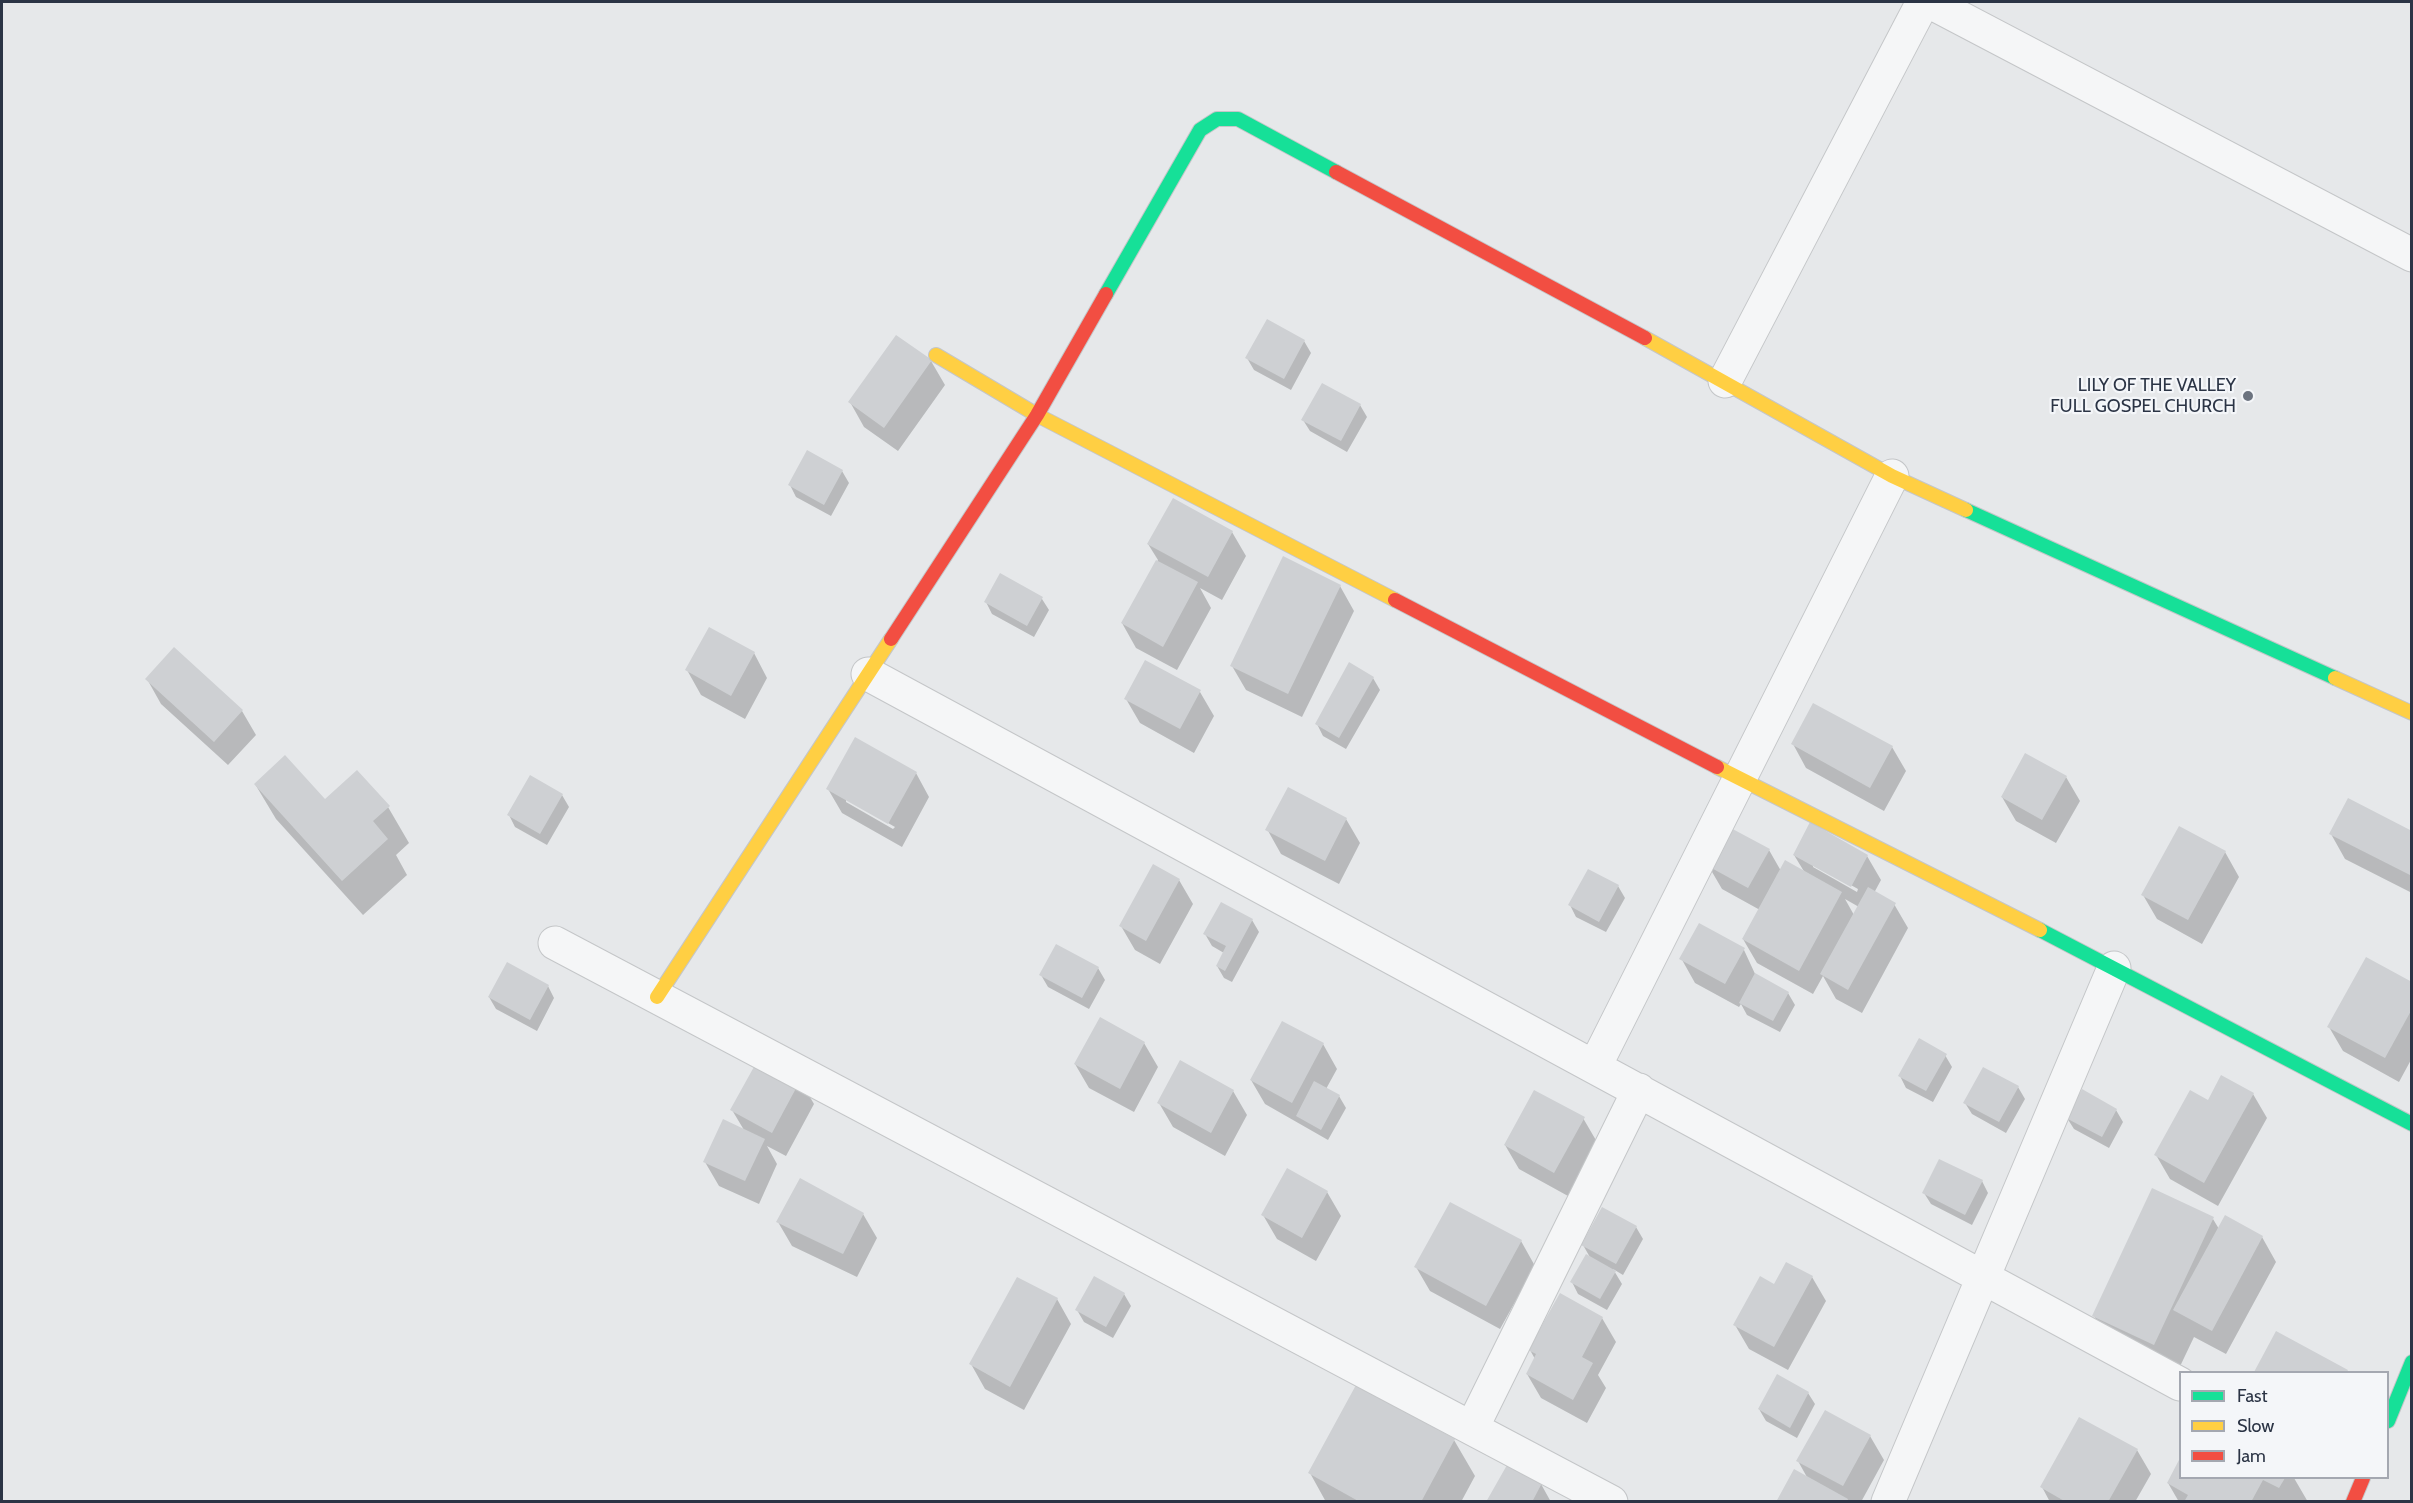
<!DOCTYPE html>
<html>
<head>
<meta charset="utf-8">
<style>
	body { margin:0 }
	#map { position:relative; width:2413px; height:1503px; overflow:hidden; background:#e6e8ea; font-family:Cabin,sans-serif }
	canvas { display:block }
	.frame { position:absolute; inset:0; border:3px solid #2b3445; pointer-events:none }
	.legend { position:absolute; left:2179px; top:1371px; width:210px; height:108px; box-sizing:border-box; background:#f4f6f9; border:2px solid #a4a8b1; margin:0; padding:8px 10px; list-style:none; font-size:18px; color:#2b3445 }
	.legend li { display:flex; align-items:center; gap:12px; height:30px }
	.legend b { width:30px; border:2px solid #a4a8b1 }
</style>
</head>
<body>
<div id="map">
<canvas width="2413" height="1503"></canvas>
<div class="frame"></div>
<ul class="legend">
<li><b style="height:8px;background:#16e098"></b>Fast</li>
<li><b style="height:8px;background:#ffcf43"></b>Slow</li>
<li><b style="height:8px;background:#f24e42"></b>Jam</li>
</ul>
</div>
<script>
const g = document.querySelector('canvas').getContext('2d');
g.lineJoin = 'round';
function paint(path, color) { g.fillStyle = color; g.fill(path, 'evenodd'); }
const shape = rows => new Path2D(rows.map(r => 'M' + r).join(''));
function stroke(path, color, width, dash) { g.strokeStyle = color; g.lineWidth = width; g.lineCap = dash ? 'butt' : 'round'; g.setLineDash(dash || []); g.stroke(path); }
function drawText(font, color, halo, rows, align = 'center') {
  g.font = font + ' Cabin,sans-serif'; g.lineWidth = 4.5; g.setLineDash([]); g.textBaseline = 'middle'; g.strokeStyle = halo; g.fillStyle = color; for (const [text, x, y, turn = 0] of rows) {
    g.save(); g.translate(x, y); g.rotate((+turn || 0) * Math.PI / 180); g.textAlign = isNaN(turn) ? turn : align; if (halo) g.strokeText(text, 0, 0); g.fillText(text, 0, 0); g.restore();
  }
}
const shadow = shape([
	[1304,341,1311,353,1291,390,1254,370,1247,358],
	[931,361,945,385,898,451,864,427,850,402],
	[1360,405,1367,417,1347,452,1310,431,1303,420],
	[808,452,842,471,849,483,831,516,796,497,790,485],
	[1232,532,1246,556,1222,600,1200,588,1211,608,1177,670,1136,648,1122,623,1158,560,1148,544],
	[1001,575,1042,599,1049,610,1034,637,992,614,986,602],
	[1340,586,1354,611,1302,717,1246,690,1232,666],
	[754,653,767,678,745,719,701,695,687,670],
	[1373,678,1380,690,1346,749,1323,736,1317,724],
	[147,679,242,711,256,735,228,765,161,704],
	[1200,692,1214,716,1194,753,1140,723,1126,699],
	[1793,744,1892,747,1906,771,1884,811,1806,768],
	[916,773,929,797,902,847,842,813,828,789],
	[846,799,895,827,893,829,846,802],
	[2066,777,2080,801,2056,843,2016,821,2002,797],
	[255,784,325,802,388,807,409,843,396,855,407,875,363,915,276,819],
	[562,795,569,807,547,845,515,827,509,815],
	[1346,819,1360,843,1339,884,1281,854,1267,829],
	[2412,833,2412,893,2345,859,2331,834],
	[1769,850,1781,871,1805,873,1794,855,1867,856,1881,880,1874,893,1894,904,1908,928,1862,1013,1836,999,1823,976,1813,994,1757,963,1743,939,1760,910,1722,889,1708,865],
	[1813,864,1858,889,1857,892,1813,867],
	[1845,899,1859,907,1854,915],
	[2225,852,2239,877,2202,944,2157,919,2143,895],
	[1179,880,1193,904,1160,964,1135,950,1121,926],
	[1618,886,1625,898,1606,932,1576,917,1570,905],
	[1252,920,1259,932,1232,982,1224,978,1217,966,1224,953,1212,946,1205,934],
	[1744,950,1756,976,1788,993,1795,1005,1780,1032,1747,1015,1741,1004,1739,1007,1695,983,1681,958],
	[1098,968,1105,980,1089,1009,1048,987,1041,975],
	[2412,983,2412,1058,2399,1082,2343,1051,2329,1027],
	[548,986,554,998,537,1031,496,1009,489,997],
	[1144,1043,1158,1067,1134,1112,1089,1088,1075,1064],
	[1323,1044,1337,1069,1326,1089,1339,1096,1346,1108,1328,1140,1265,1104,1251,1080],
	[1945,1055,1952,1067,1933,1102,1906,1088,1900,1076],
	[800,1080,814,1104,786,1156,767,1146,777,1164,759,1204,719,1186,705,1162,744,1130,732,1110],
	[2018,1087,2025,1099,2006,1133,1972,1114,1965,1103],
	[1233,1091,1247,1115,1225,1156,1173,1127,1159,1103],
	[2253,1094,2267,1118,2218,1206,2170,1179,2156,1155],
	[2116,1110,2123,1122,2109,1148,2074,1129,2067,1118],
	[1583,1118,1597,1142,1568,1196,1519,1169,1505,1145],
	[1982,1181,1988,1193,1972,1225,1931,1204,1924,1193],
	[1327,1192,1341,1216,1316,1261,1277,1239,1263,1215],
	[863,1214,877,1238,857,1277,792,1246,778,1222],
	[2213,1219,2219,1229,2262,1237,2276,1262,2226,1354,2194,1337,2174,1379,2115,1351,2094,1316],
	[1636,1227,1643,1239,1623,1275,1613,1269,1622,1284,1607,1310,1578,1294,1572,1282,1591,1259,1583,1245],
	[1521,1241,1535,1266,1500,1329,1430,1291,1416,1267],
	[1812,1277,1826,1301,1788,1370,1749,1349,1735,1325,1775,1286],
	[1124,1294,1131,1306,1113,1338,1084,1322,1077,1310],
	[1057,1299,1071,1324,1024,1410,985,1389,971,1364],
	[1602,1318,1616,1342,1598,1375,1606,1388,1587,1423,1541,1398,1527,1374,1535,1359,1530,1350],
	[2277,1333,2347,1371,2348,1372,2256,1372],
	[1808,1393,1815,1404,1797,1438,1766,1421,1759,1409],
	[1870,1436,1884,1460,1861,1502,1778,1502,1808,1479,1798,1461],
	[1454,1440,1475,1476,1461,1502,1326,1502,1310,1473],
	[2137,1450,2151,1474,2135,1502,2050,1502,2042,1487],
	[2180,1461,2180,1478,2294,1478,2308,1502,2179,1502,2168,1483],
	[1541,1484,1551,1502,1488,1502]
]);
const building = shape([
	[1267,319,1305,340,1284,379,1245,358],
	[896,335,932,360,884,428,848,402],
	[1322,383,1361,404,1341,441,1301,420],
	[807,450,843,470,824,505,788,485],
	[1173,498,1233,531,1208,577,1147,544],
	[1283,556,1341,585,1288,694,1230,666],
	[1156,560,1198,582,1163,647,1121,623],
	[1000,573,1043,597,1027,626,984,602],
	[709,627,755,652,731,696,685,670],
	[174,647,243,710,214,742,145,679],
	[1145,660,1201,690,1180,729,1124,699],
	[1349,662,1374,677,1339,738,1315,724],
	[1813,703,1893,746,1870,788,1791,744],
	[855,737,917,772,888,824,826,789],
	[2025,753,2067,776,2042,820,2001,797],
	[285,755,325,799,357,770,390,806,373,821,388,839,342,881,254,784],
	[530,775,563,794,540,834,507,815],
	[1288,787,1347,818,1325,861,1265,830],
	[2348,798,2412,831,2412,876,2329,834],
	[1810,822,1868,855,1851,887,1793,855],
	[1727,826,1770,849,1748,888,1706,865],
	[2179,826,2226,851,2188,920,2141,895],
	[1785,860,1842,892,1799,971,1742,939],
	[1153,864,1180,879,1146,941,1119,926],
	[1588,869,1619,885,1599,922,1568,905],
	[1868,887,1896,903,1848,990,1820,974],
	[1221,902,1253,919,1225,971,1216,966,1226,946,1203,934],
	[1699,923,1745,948,1725,984,1679,959],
	[1056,944,1099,967,1082,998,1039,975],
	[2366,957,2412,982,2412,1009,2385,1058,2327,1027],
	[507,962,549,985,530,1020,488,997],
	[1755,973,1789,992,1773,1021,1739,1003],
	[1100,1017,1145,1042,1120,1089,1074,1064],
	[1282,1021,1324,1043,1292,1103,1250,1080],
	[1919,1038,1947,1054,1926,1091,1898,1076],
	[760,1056,801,1079,772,1133,730,1110],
	[1180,1060,1234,1090,1211,1133,1157,1103],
	[1983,1067,2019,1086,1999,1122,1963,1103],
	[2221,1075,2254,1093,2204,1183,2154,1155,2190,1090,2208,1100],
	[1314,1081,1340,1095,1321,1130,1296,1116],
	[2082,1089,2117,1109,2102,1137,2066,1118],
	[1534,1090,1585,1117,1554,1173,1504,1145],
	[723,1119,765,1139,745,1181,703,1162],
	[1939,1159,1983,1180,1965,1215,1922,1193],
	[1287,1168,1328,1191,1302,1238,1261,1215],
	[800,1178,864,1213,843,1254,776,1222],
	[2152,1188,2214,1217,2154,1345,2092,1316],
	[1450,1202,1522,1240,1486,1306,1414,1267],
	[1602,1207,1637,1226,1616,1264,1581,1245],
	[2225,1215,2263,1236,2212,1331,2173,1310],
	[1586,1254,1616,1271,1600,1299,1570,1282],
	[1786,1262,1813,1276,1774,1347,1733,1325,1760,1276,1774,1284],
	[1094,1276,1125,1293,1106,1327,1075,1310],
	[1017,1277,1058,1298,1010,1387,969,1364],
	[1560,1293,1603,1317,1582,1357,1593,1363,1573,1400,1526,1374,1536,1354,1528,1350],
	[2276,1331,2348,1370,2347,1372,2254,1372],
	[1777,1374,1809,1392,1790,1428,1758,1409],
	[1356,1385,1455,1439,1421,1502,1360,1502,1308,1473],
	[1825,1410,1871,1435,1843,1486,1796,1461],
	[2079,1417,2138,1449,2108,1502,2066,1502,2040,1487],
	[2180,1458,2180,1478,2285,1478,2279,1488,2263,1480,2251,1502,2184,1502,2188,1495,2167,1483],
	[1507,1465,1542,1483,1532,1502,1486,1502],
	[1794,1469,1848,1499,1847,1502,1776,1502]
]);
const street = shape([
	[1930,2,2412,255],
	[1725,381,1923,2],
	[868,674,2180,1384],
	[555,943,1611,1502],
	[1595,1066,1892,476],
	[1472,1428,1639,1090],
	[1888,1502,2114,968]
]);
const fast = shape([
	[1106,294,1200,130,1217,119,1238,119,1336,172],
	[1966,510,2335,678],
	[2040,930,2412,1124],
	[2388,1421,2412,1362]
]);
const slow = shape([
	[1645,338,1892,476,1966,510],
	[936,355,1037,415,1395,600],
	[2335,678,2412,713],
	[1717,767,2040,930],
	[657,997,891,639]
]);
const jam = shape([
	[1336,172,1645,338],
	[1395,600,1717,767],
	[891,639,1037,415,1106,294],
	[2353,1502,2363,1478]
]);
const markers = [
	[2248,396,6,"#6c737f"]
];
const poiNames = [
	["LILY OF THE VALLEY",2236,386],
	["FULL GOSPEL CHURCH",2236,407]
];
paint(shadow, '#0003');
paint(building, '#ced0d3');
stroke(street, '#c4c6c8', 35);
stroke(fast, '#c4c6c8', 16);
stroke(slow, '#c4c6c8', 16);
stroke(jam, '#c4c6c8', 16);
stroke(street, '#f5f6f7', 33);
stroke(fast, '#16e098', 14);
stroke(slow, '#ffcf43', 14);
stroke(jam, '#f24e42', 14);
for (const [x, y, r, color] of markers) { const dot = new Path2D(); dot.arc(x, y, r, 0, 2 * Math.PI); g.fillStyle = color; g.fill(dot); stroke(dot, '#f4f6f9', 2); }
drawText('18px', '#2b3445', '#f4f6f9', poiNames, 'right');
</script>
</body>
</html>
